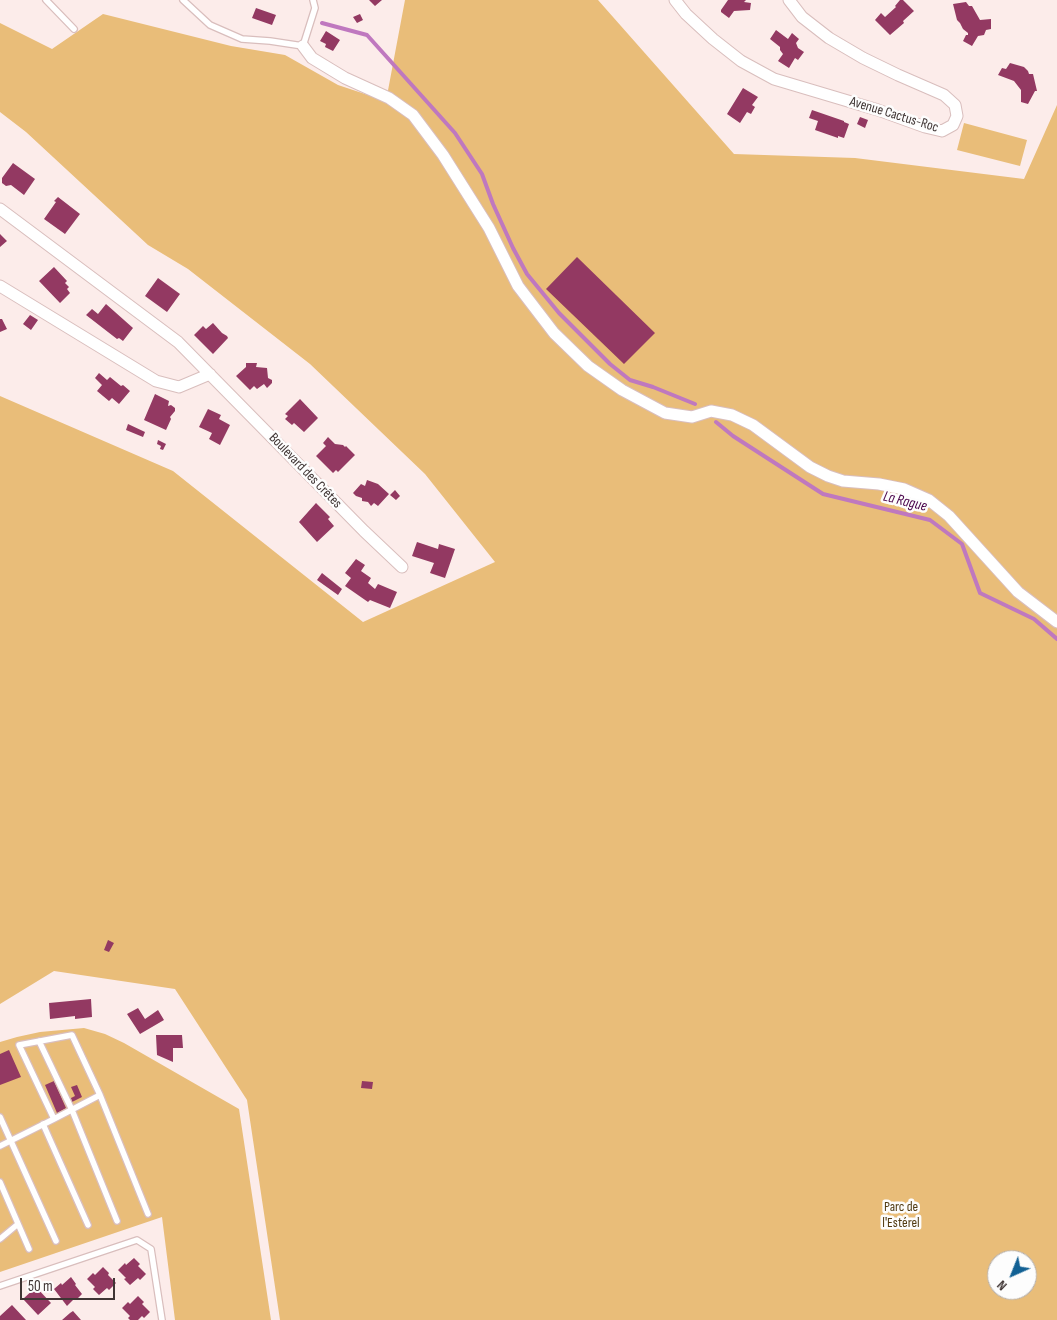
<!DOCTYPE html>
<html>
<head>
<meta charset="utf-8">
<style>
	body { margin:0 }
	#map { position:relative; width:1057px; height:1320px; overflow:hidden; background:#fcecea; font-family:"Sofia Sans Condensed",sans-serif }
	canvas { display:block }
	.north { position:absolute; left:987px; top:1250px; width:50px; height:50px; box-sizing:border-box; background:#fdfdfd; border:1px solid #b1adad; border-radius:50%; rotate:224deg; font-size:14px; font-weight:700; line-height:20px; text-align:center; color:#3f3534 }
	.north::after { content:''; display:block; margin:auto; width:18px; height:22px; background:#126194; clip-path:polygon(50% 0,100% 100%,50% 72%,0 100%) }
	.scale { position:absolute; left:20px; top:1278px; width:95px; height:22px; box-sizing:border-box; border:2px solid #3f3534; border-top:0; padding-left:6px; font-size:15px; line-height:18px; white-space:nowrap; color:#3f3534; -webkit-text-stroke:4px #fdfdfd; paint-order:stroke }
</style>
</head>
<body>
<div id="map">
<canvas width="1057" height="1320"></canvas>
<div class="north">N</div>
<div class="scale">50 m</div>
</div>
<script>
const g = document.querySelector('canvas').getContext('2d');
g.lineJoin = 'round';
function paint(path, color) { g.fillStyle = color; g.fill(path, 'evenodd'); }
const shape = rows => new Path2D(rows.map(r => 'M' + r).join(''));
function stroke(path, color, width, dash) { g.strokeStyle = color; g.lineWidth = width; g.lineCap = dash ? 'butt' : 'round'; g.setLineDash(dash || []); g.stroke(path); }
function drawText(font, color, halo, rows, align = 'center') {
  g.font = font + ' "Sofia Sans Condensed",sans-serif'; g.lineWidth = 5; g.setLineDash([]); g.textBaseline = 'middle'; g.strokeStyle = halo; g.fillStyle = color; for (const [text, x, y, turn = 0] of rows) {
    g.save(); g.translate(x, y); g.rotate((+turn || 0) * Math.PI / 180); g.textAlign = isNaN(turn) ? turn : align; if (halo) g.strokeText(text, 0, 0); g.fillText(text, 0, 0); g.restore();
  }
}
const green = shape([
	[405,0,598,0,734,154,855,158,1024,179,1057,105,1057,1320,280,1320,247,1100,175,989,54,971,0,1004,0,396,173,471,363,622,495,562,425,474,310,364,188,269,148,245,26,132,0,112,0,23,52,49,103,14,231,46,285,55,338,85,386,101],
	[997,1260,1027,1260,1027,1290,997,1290],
	[964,123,1027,140,1020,166,957,150],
	[84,1028,105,1034,124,1043,239,1109,271,1320,175,1320,162,1217,0,1272,0,1042,17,1037,40,1032]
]);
const stream = shape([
	[322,23,367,35,455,133,482,174,493,204,513,248,527,274,559,313,610,364,630,380,653,387,695,404],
	[716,422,733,436,823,494,930,520,962,544,980,593,1034,619,1057,639]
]);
const building = shape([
	[369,0,382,0,375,6],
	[728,0,746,0,744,2,751,3,750,10,734,11,729,18,721,12,721,10],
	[900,0,903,0,914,11,903,21,904,23,890,35,875,20,881,13,885,17,896,7,895,6],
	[966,2,969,6,972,6,980,20,991,19,991,29,986,30,984,35,978,36,972,46,963,41,966,35,968,35,968,33,963,29,960,23,957,20,953,4],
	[256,8,276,15,272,25,252,18],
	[360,14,363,20,357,23,353,17],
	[776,30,788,39,792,33,799,39,796,43,798,48,804,52,798,60,795,58,789,68,778,61,783,54,780,50,780,47,770,39],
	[326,31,340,40,333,51,325,47,326,44,320,41],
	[1010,63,1024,67,1028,71,1029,74,1033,74,1037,91,1035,91,1028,104,1021,102,1021,90,1014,81,998,75,1002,68,1006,69],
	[743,88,758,97,752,105,755,107,751,114,747,112,740,123,727,114],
	[812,110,844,121,844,122,849,124,844,138,838,136,838,138,815,130,818,121,809,118],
	[860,117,868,120,865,128,857,124],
	[13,163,35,179,24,195,11,185,6,186,2,183,2,178],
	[58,197,80,214,65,234,44,219,56,202,54,201],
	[0,234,7,241,0,247],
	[577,257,655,333,624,364,546,289],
	[54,267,67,281,65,283,69,287,67,289,70,293,60,303,39,281],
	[158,278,180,294,167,312,145,296],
	[106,304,133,328,123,341,119,338,117,339,86,315,92,309,98,314],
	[30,315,38,320,31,330,23,324],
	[0,319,2,319,7,329,0,332],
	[213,323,222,333,227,336,228,338,213,354,194,335,203,326,206,329],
	[246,363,257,363,256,367,267,368,268,378,272,380,272,383,267,388,264,384,257,389,254,386,250,390,236,376,246,367],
	[99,373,107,380,110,377,121,386,123,385,130,391,119,404,112,398,109,401,97,391,102,385,95,378],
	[155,394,169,401,168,406,171,405,175,408,175,411,170,417,171,419,166,430,144,420],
	[300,399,318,418,304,432,294,423,292,425,285,419,288,416,285,414],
	[208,409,221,415,219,419,230,425,220,445,209,439,212,433,199,427],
	[128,424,145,432,143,437,126,430],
	[328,437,335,444,343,445,345,447,346,446,355,455,338,472,336,470,333,473,316,456,326,446,323,443],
	[158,440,166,444,163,450,160,449,161,446,157,444],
	[367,480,378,484,389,494,378,506,374,503,371,506,368,502,362,501,362,498,356,496,353,493,361,484,365,486],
	[395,490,400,496,396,500,390,495],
	[316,503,330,517,328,519,334,526,317,542,299,522],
	[417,542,438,549,439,544,455,549,445,578,430,573,434,563,412,556],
	[356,559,365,565,361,571,371,578,368,583,375,589,378,584,397,592,390,608,370,600,368,602,345,586,351,578,345,573],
	[322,573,342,589,338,595,317,580],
	[108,940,114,943,109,952,104,950],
	[91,999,92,1017,75,1019,75,1016,50,1019,49,1003],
	[138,1008,145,1019,158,1010,164,1020,140,1034,127,1014],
	[156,1035,182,1035,183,1048,173,1048,173,1062,157,1055],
	[9,1050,21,1077,0,1085,0,1054],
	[54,1081,66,1108,57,1113,45,1085],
	[362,1081,373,1082,372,1089,361,1088],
	[77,1085,82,1097,72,1102,71,1098,75,1096,71,1087],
	[134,1258,140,1264,138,1266,146,1274,140,1280,138,1278,130,1285,124,1279,126,1278,118,1270,125,1263,126,1265],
	[103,1267,109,1273,108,1275,116,1283,109,1290,107,1288,99,1295,93,1289,95,1287,87,1279,93,1273,95,1275],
	[71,1277,76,1284,75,1285,82,1294,76,1300,75,1298,67,1306,54,1289,61,1283,62,1285],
	[36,1287,51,1303,38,1315,23,1299],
	[138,1296,144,1302,142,1304,150,1312,144,1318,142,1316,138,1320,130,1320,128,1318,130,1316,122,1308,128,1302,130,1304],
	[12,1305,26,1320,0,1320,0,1316],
	[73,1311,81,1320,62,1320,70,1313]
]);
const service = shape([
	[46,0,74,29],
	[183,0,210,25,242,39,270,41,303,46,315,8,313,0],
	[39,1041,72,1110,117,1221],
	[100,1095,148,1214],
	[0,1117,56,1241],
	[43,1124,88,1225],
	[0,1146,54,1119,100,1095,72,1035,19,1045,54,1119],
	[0,1182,29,1249],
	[0,1239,18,1224],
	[0,1286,137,1240,151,1249,162,1320]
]);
const minor = shape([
	[675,0,686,14,713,39,741,61,774,79,878,110,925,127,942,131,953,125,957,116,955,105,944,95,898,75,863,58,829,38,802,17,789,0],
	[303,46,312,58,345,78,389,98,413,115,443,155,489,228,518,286,554,333,588,366,622,390,665,413,692,417,711,411,732,415,753,425,810,467,828,476,843,481,879,484,904,489,929,500,949,516,1018,592,1057,622],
	[0,209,178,342,364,531,402,567],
	[0,286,156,381,179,387,210,374]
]);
const streetNames = [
	["Avenue Cactus-Roc",894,115,17],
	["Boulevard des Crêtes",305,471,46]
];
const parkNames = [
	["Parc de",901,1207],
	["l'Estérel",901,1223]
];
const waterNames = [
	["La Rague",905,502,14]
];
paint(green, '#e9bd79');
stroke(stream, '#bf78bf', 4);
paint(building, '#933962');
stroke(service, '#d9bebd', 8);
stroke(minor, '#d9bebd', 13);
stroke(service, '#fff', 5.5);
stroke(minor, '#fff', 11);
drawText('14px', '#3f3534', '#fdfdfd', streetNames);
drawText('14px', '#513a11', '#fdfdfd', parkNames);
drawText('italic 15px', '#4a054c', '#fdfdfd', waterNames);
</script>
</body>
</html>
